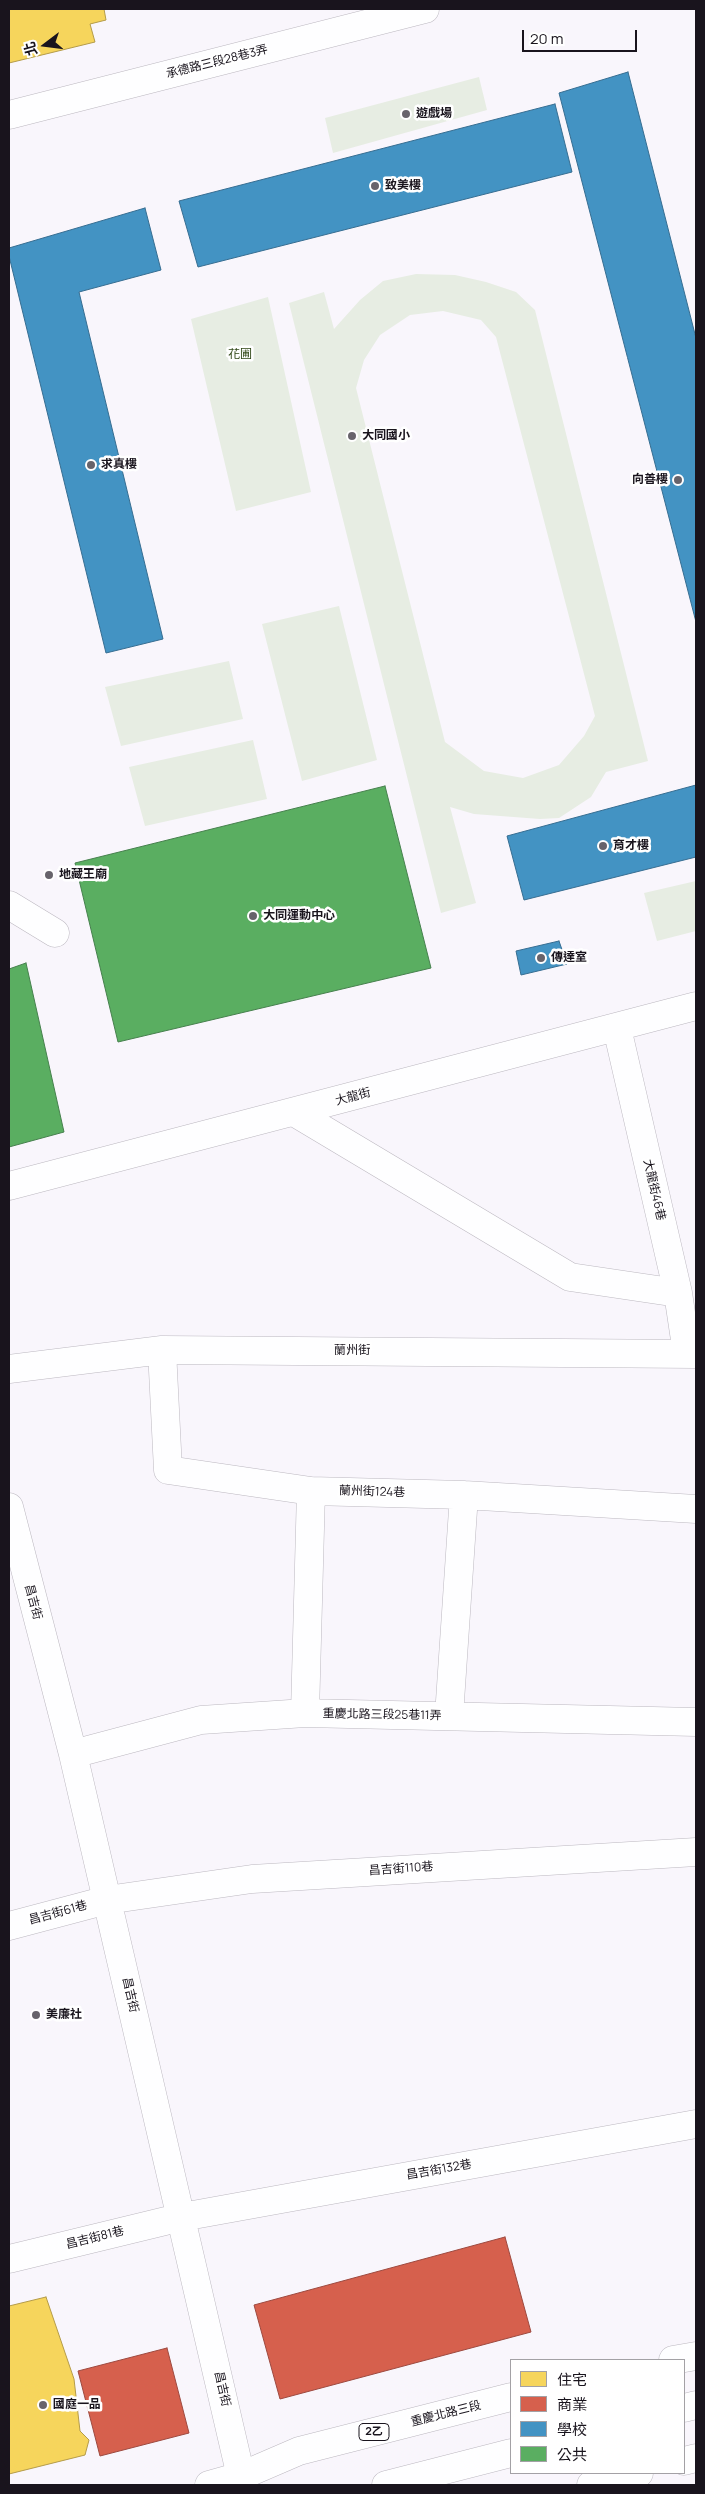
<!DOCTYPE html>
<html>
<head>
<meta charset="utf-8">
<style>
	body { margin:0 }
	#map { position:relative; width:705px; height:2494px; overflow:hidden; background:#f9f6fc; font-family:Manrope,"Noto Sans TC",sans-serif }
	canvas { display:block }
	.frame { position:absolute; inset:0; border:10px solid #19141d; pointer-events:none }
	.legend { position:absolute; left:510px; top:2359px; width:175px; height:115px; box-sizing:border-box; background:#fff; border:1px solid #a3a1a5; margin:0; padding:6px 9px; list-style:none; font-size:15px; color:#19141d }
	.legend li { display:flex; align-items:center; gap:10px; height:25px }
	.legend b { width:25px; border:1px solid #a3a1a5 }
	.north { position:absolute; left:20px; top:20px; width:50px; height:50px; -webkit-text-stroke:4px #fff; paint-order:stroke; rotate:255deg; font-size:14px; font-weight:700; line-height:20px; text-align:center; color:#19141d }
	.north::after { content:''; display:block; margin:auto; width:18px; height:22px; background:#19141d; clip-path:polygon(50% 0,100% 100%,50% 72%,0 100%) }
	.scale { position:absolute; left:522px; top:30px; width:115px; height:22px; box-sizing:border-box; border:2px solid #19141d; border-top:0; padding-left:6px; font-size:15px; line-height:18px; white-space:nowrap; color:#19141d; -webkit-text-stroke:4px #fff; paint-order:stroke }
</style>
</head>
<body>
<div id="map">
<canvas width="705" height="2494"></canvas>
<div class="frame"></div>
<ul class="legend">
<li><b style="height:14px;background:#f6d55c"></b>住宅</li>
<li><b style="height:14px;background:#d6604d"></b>商業</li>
<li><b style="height:14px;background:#4393c3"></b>學校</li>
<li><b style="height:14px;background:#5aae61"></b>公共</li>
</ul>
<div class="north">北</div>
<div class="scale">20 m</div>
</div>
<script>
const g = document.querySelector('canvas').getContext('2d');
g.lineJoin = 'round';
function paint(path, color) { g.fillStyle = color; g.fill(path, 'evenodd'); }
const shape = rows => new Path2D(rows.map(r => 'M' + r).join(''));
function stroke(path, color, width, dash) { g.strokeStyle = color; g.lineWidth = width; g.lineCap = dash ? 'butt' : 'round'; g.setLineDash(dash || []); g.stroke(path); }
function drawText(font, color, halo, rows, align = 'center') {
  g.font = font + ' Manrope,"Noto Sans TC",sans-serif'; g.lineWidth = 5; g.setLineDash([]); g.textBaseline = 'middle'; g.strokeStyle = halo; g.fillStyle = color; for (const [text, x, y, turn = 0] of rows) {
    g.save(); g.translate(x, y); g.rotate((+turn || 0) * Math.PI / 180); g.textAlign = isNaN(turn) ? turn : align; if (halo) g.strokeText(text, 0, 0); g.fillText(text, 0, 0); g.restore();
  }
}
const green = shape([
	[479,77,487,110,333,153,325,118],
	[416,274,455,275,486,282,516,292,535,310,648,761,606,772,591,797,559,818,540,819,474,814,450,807,476,903,441,913,289,303,324,292,334,329,360,300,383,281],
	[443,311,481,320,496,337,595,716,584,736,559,765,523,778,484,771,445,742,356,388,364,360,380,335,410,315],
	[268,297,311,492,236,511,191,319],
	[339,606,377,760,302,781,262,624],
	[229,661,243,719,121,746,105,687],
	[253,740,267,799,145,826,129,767],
	[696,881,696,931,657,941,644,893]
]);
const homes = shape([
	[9,9,104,9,106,20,90,24,95,42,9,63,9,9],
	[46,2297,74,2379,80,2431,89,2440,85,2455,9,2474,9,2306,46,2297]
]);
const shops = shape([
	[505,2237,531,2332,280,2399,254,2305,505,2237],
	[167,2348,189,2433,100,2456,78,2371,167,2348]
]);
const schools = shape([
	[628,72,696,338,696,622,559,93,628,72],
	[555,104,572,172,198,267,179,201,555,104],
	[145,208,161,270,79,292,163,639,106,653,9,256,9,248,145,208],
	[696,785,696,857,524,900,507,836,696,785],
	[559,941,567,964,521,975,516,951,559,941]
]);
const public = shape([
	[385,786,431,968,118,1042,75,863,385,786],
	[26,963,64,1132,9,1147,9,969,26,963]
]);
const minor = shape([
	[9,115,425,9],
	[9,905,55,933],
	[617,1028,678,1293,687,1353],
	[294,1112,570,1277,678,1293],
	[9,1186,696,1006],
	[162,1350,168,1470,311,1491,464,1495,696,1509],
	[9,1369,162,1350,696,1354],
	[9,1507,73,1754,243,2485],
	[305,1713,311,1491],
	[449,1716,464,1495],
	[73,1754,201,1720,305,1713,696,1722],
	[9,1926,107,1900,252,1879,696,1852],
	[9,2259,182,2217,696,2124],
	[684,2408,696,2405],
	[386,2485,511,2453]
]);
const major = shape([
	[673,2360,696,2356],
	[684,2461,696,2458],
	[209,2485,241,2476,299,2451,511,2397],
	[591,2485,639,2473]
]);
const markers = [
	[406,114,5,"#67636b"],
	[375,186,5,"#67636b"],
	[352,436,5,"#67636b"],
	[91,465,5,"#67636b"],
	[678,480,5,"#67636b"],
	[603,846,5,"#67636b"],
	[49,875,5,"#67636b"],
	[253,916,5,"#67636b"],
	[541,958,5,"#67636b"],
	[36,2015,5,"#67636b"],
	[43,2405,5,"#67636b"]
];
const shields = [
	[374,2432,30]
];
const shieldNames = [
	["2乙",374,2432]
];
const streetNames = [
	["承德路三段28巷3弄",217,62,-14],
	["大龍街",353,1097,-15],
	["大龍街46巷",654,1190,77],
	["蘭州街",352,1351],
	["蘭州街124巷",372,1492,2],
	["昌吉街",33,1602,75],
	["重慶北路三段25巷11弄",382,1715,1],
	["昌吉街110巷",401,1869,-4],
	["昌吉街61巷",58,1913,-15],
	["昌吉街",130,1995,77],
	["昌吉街132巷",439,2170,-10],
	["昌吉街81巷",95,2238,-14],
	["昌吉街",222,2389,77],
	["重慶北路三段",446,2414,-14]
];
const poiNames = [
	["遊戲場",416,114],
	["致美樓",385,186],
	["大同國小",362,436],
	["求真樓",101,465],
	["向善樓",668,480,"right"],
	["育才樓",613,846],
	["地藏王廟",59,875],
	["大同運動中心",263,916],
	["傳達室",551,958],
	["美廉社",46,2015],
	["國庭一品",53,2405]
];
const parkNames = [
	["花圃",240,355]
];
paint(green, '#e7ede3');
paint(homes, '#f6d55c');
stroke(homes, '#b49b49', 1);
paint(shops, '#d6604d');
stroke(shops, '#9d493f', 1);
paint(schools, '#4393c3');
stroke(schools, '#366d91', 1);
paint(public, '#5aae61');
stroke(public, '#46804d', 1);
stroke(minor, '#bcb8c0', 29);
stroke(major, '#bcb8c0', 29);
stroke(minor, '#fefeff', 28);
stroke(major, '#fefeff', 28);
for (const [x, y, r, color] of markers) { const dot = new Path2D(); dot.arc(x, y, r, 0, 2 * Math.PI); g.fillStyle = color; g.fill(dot); stroke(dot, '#fff', 2); }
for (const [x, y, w] of shields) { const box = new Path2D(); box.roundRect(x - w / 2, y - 8.5, w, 17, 4); g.fillStyle = '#fff'; g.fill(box); stroke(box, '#19141d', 1); }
drawText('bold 11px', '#19141d', null, shieldNames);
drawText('12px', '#19141d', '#fff', streetNames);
drawText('bold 12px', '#19141d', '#fff', poiNames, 'left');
drawText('12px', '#2e4614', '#fff', parkNames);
</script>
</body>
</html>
